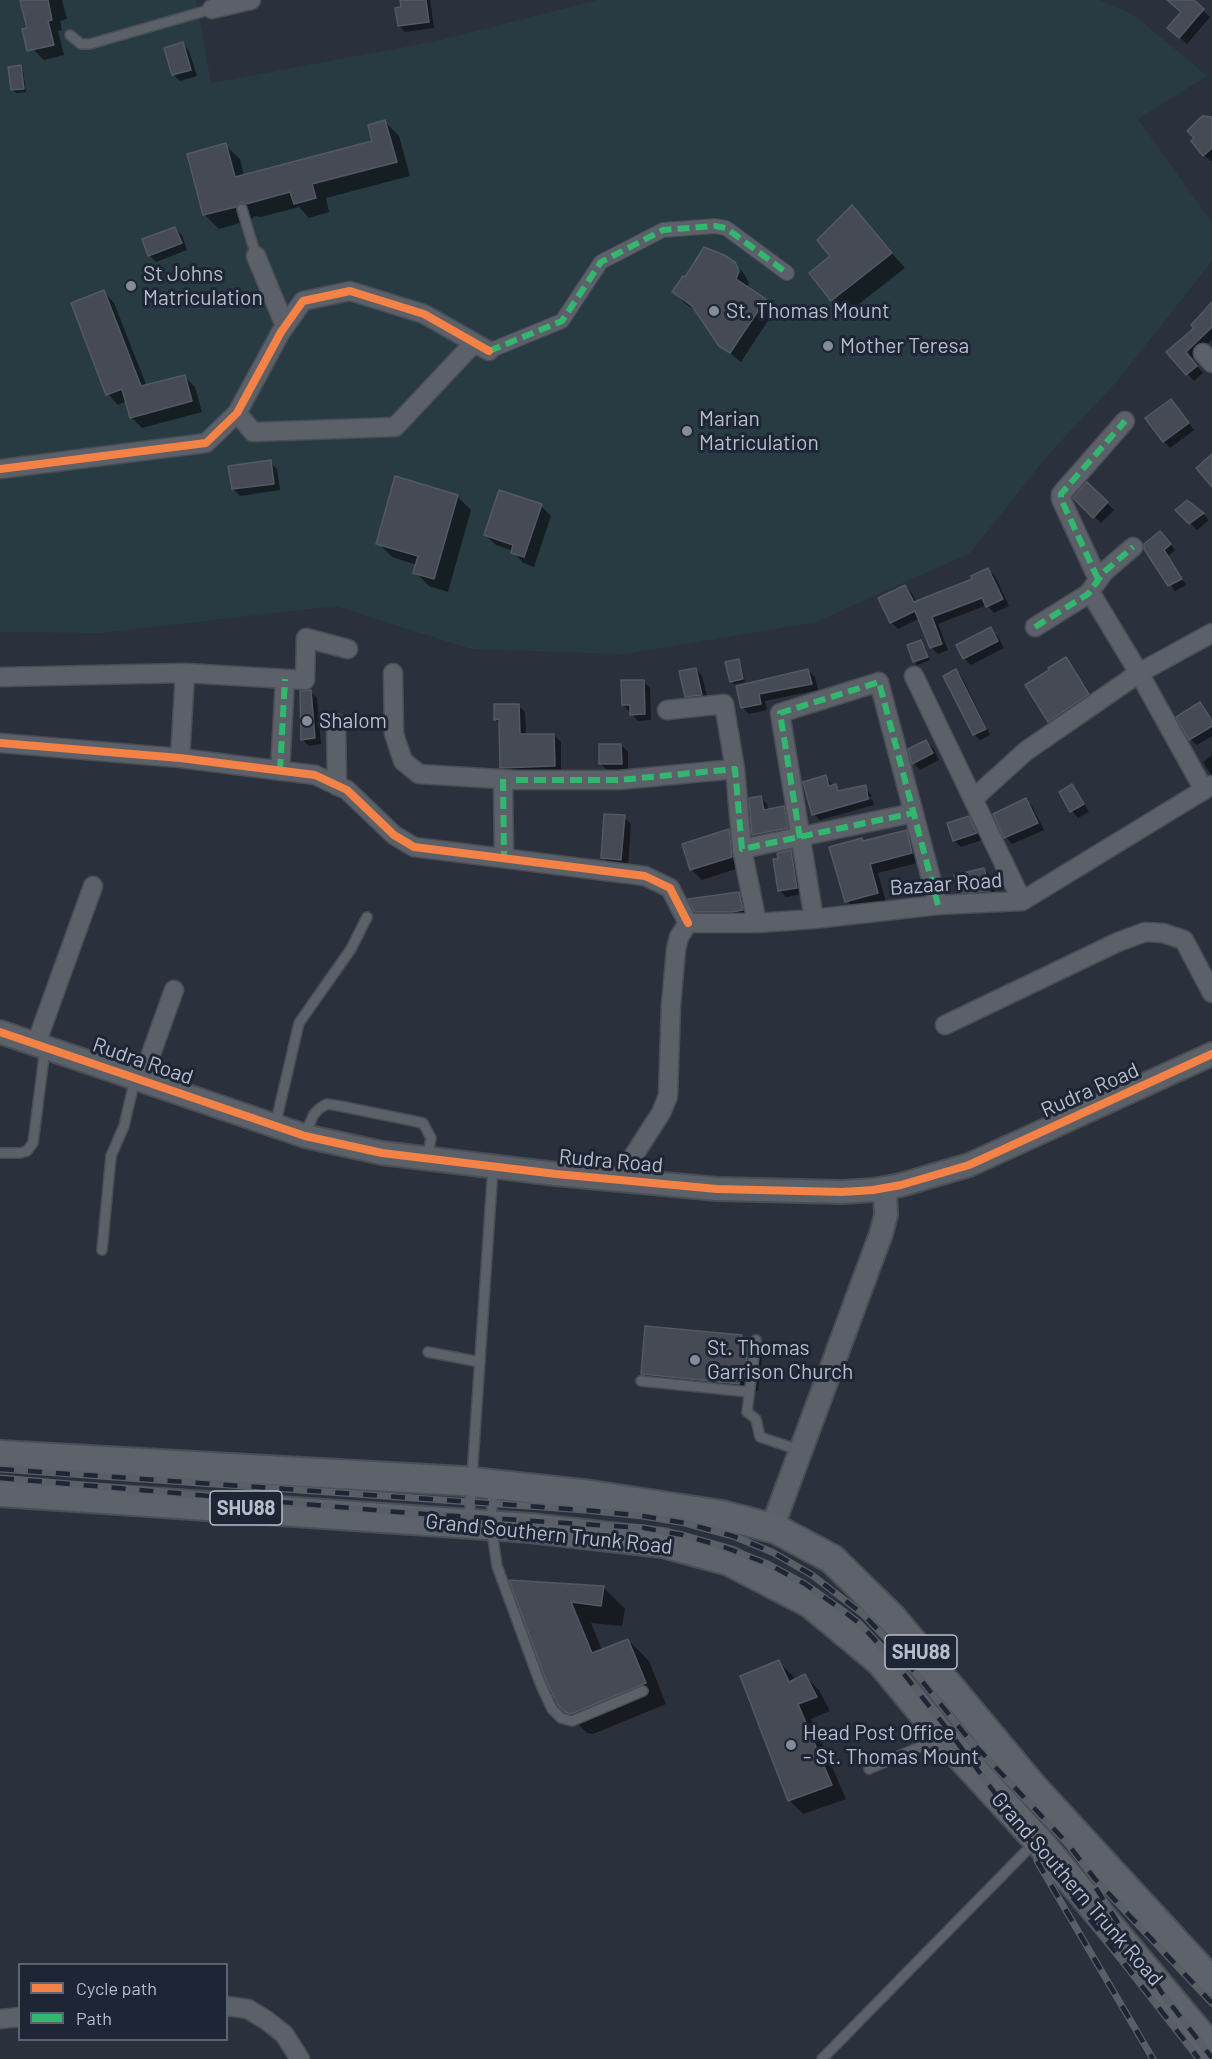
<!DOCTYPE html>
<html>
<head>
<meta charset="utf-8">
<style>
	body { margin:0 }
	#map { position:relative; width:1212px; height:2059px; overflow:hidden; background:#2b313c; font-family:Barlow,sans-serif }
	canvas { display:block }
	.legend { position:absolute; left:18px; top:1963px; width:210px; height:78px; box-sizing:border-box; background:#1e2636; border:2px solid #5b6272; margin:0; padding:8px 10px; list-style:none; font-size:18px; color:#b6bdcb }
	.legend li { display:flex; align-items:center; gap:12px; height:30px }
	.legend b { width:30px; border:2px solid #5b6272 }
</style>
</head>
<body>
<div id="map">
<canvas width="1212" height="2059"></canvas>
<ul class="legend">
<li><b style="height:8px;background:#f48246"></b>Cycle path</li>
<li><b style="height:8px;background:#33b770"></b>Path</li>
</ul>
</div>
<script>
const g = document.querySelector('canvas').getContext('2d');
g.lineJoin = 'round';
function paint(path, color) { g.fillStyle = color; g.fill(path, 'evenodd'); }
const shape = rows => new Path2D(rows.map(r => 'M' + r).join(''));
function stroke(path, color, width, dash) { g.strokeStyle = color; g.lineWidth = width; g.lineCap = dash ? 'butt' : 'round'; g.setLineDash(dash || []); g.stroke(path); }
function drawText(font, color, halo, rows, align = 'center') {
  g.font = font + ' Barlow,sans-serif'; g.lineWidth = 6; g.setLineDash([]); g.textBaseline = 'middle'; g.strokeStyle = halo; g.fillStyle = color; for (const [text, x, y, turn = 0] of rows) {
    g.save(); g.translate(x, y); g.rotate((+turn || 0) * Math.PI / 180); g.textAlign = isNaN(turn) ? turn : align; if (halo) g.strokeText(text, 0, 0); g.fillText(text, 0, 0); g.restore();
  }
}
const green = shape([
	[0,0,196,0,211,83,438,41,597,0,1100,0,1135,16,1207,76,1138,119,1212,223,1212,261,1118,380,1048,455,970,553,816,622,623,654,471,649,336,606,100,633,0,632]
]);
const shadow = shape([
	[21,0,62,0,67,19,60,21,62,30,58,31,64,55,44,60,33,49],
	[401,0,430,0,434,28,405,32,399,25,402,8],
	[1168,0,1191,0,1210,17,1187,44,1176,34,1182,12],
	[182,44,189,51,197,76,180,81,173,74],
	[20,67,23,70,26,92,16,93,13,90],
	[1212,119,1212,160,1211,161,1204,155],
	[385,122,399,136,410,176,326,198,329,212,309,218,299,207,261,217,255,216,250,220,219,229,205,215,225,145,240,159,244,176,374,142],
	[852,208,905,268,846,314,811,273,832,256],
	[175,228,182,235,187,250,156,262,149,255],
	[734,263,745,275,749,283,747,288,765,300,775,310,741,362,720,345,698,312,684,303,674,292],
	[104,292,114,303,147,387,184,376,195,387,202,412,142,428,131,417,127,401,118,405,108,394],
	[1212,304,1212,340,1191,359,1203,373,1194,381,1168,352,1197,328],
	[1171,401,1194,430,1170,448,1164,441],
	[270,462,277,469,280,490,240,496,233,489],
	[1087,484,1114,510,1101,523,1075,498],
	[457,496,471,510,448,592,429,586,415,572,417,565,392,557,378,543],
	[541,506,551,516,534,567,523,563,513,551,496,545,485,535],
	[1177,510,1203,514,1209,520,1197,530],
	[1165,538,1175,550,1168,556,1186,585,1175,591,1145,549],
	[988,570,995,576,1009,606,994,613,987,605,938,624,948,650,938,654,931,647,920,618,898,629,891,622,880,599,905,586,912,593,916,602,974,579],
	[990,629,997,635,1004,648,971,665,964,658],
	[921,642,930,660,917,665,909,646],
	[1065,658,1072,665,1095,701,1056,728,1050,721,1027,685,1051,671],
	[738,661,741,664,745,682,734,684,731,681],
	[696,669,702,676,708,701,693,703,686,696],
	[808,670,815,677,818,690,765,701,767,710,749,714,742,707,738,687],
	[956,671,962,677,990,735,980,740,975,735,945,677],
	[643,681,650,688,651,720,638,721,623,705],
	[310,691,317,698,321,744,309,746,302,739],
	[1200,704,1212,719,1212,736,1197,745,1190,739],
	[518,705,525,712,526,735,554,735,561,742,561,772,508,774,501,767,500,724,495,719],
	[926,741,933,748,939,760,920,770,914,763],
	[621,745,628,752,628,770,608,771,601,764],
	[1212,755,1212,776,1203,762],
	[826,777,833,786,835,786,841,792,865,787,872,796,815,812,815,815,872,799,874,805,820,820,814,814],
	[1071,786,1078,793,1089,812,1078,818,1072,811,1061,793],
	[760,797,767,804,768,811,783,808,790,814,794,834,760,841,754,835,750,799],
	[1025,800,1032,806,1044,830,1012,844,1006,837],
	[624,817,631,824,628,866,609,864,603,857],
	[968,817,975,824,982,840,961,847,954,840],
	[729,831,739,841,742,867,702,880,691,869],
	[906,832,915,841,921,862,878,873,886,902,856,911,847,901,862,840,864,842],
	[791,852,798,859,803,894,786,897,779,890,780,860],
	[984,870,991,876,996,898,967,899,960,892],
	[739,894,746,901,749,916,703,918,696,911],
	[742,1336,762,1358,758,1391,753,1391,753,1398,657,1388,643,1374],
	[512,1582,604,1588,625,1609,622,1626,591,1623,602,1650,628,1640,649,1661,666,1704,593,1734,587,1733,559,1704],
	[779,1662,793,1676,795,1680,805,1676,819,1690,830,1711,811,1719,846,1799,803,1814,789,1800]
]);
const building = shape([
	[20,0,48,0,52,20,48,21,54,45,27,51,22,29,27,28,20,0],
	[400,0,426,0,429,22,398,26,395,8,401,7,400,0],
	[1167,0,1194,0,1204,9,1179,38,1167,28,1181,12,1167,0],
	[183,42,191,70,172,75,164,48,183,42],
	[21,65,24,89,11,90,8,67,21,65],
	[1202,116,1212,117,1212,148,1203,156,1191,141,1194,138,1187,131,1202,116],
	[385,120,397,162,312,184,316,198,294,204,290,192,246,204,241,202,236,207,203,215,187,154,226,143,235,177,372,141,368,125,385,120],
	[852,205,892,253,831,301,809,273,830,256,817,240,852,205],
	[175,227,182,243,148,256,142,239,175,227],
	[704,247,724,255,735,262,739,271,736,279,766,299,730,353,719,346,692,306,672,292,683,276,685,277,704,247],
	[104,290,141,386,185,375,192,401,130,418,122,389,106,395,71,303,104,290],
	[1212,302,1212,327,1186,352,1197,366,1186,375,1166,352,1194,328,1191,325,1212,302],
	[1171,399,1189,423,1163,442,1145,418,1171,399],
	[1212,454,1212,487,1196,468,1212,454],
	[271,460,274,484,232,489,228,466,271,460],
	[395,476,458,495,434,579,413,573,418,556,376,544,395,476],
	[1087,482,1108,502,1093,518,1073,498,1087,482],
	[499,490,542,504,524,557,511,553,513,545,484,535,499,490],
	[1187,500,1204,513,1189,524,1175,510,1187,500],
	[1160,531,1171,544,1164,550,1182,579,1168,586,1144,549,1144,544,1160,531],
	[988,568,1003,599,986,607,982,598,932,617,942,644,930,648,915,611,890,623,878,598,905,585,914,602,972,579,971,576,988,568],
	[991,627,998,641,963,659,956,645,991,627],
	[921,640,928,657,913,662,907,645,921,640],
	[1066,657,1089,694,1048,722,1025,685,1049,670,1048,668,1066,657],
	[739,659,743,679,730,682,725,662,739,659],
	[696,668,702,695,685,697,679,671,696,668],
	[808,669,812,684,759,694,761,704,741,708,736,686,808,669],
	[956,669,986,729,973,735,943,676,956,669],
	[621,680,644,680,645,714,630,715,630,705,622,705,621,680],
	[311,690,315,738,301,740,300,691,311,690],
	[1200,702,1212,721,1212,726,1189,740,1176,717,1200,702],
	[494,704,519,704,520,734,554,734,555,766,500,768,499,719,494,720,494,704],
	[926,740,933,753,912,764,908,749,926,740],
	[599,744,621,744,622,764,599,764,599,744],
	[826,775,829,786,836,784,838,791,866,785,868,799,812,815,803,782,826,775],
	[1072,784,1084,804,1070,812,1059,792,1072,784],
	[761,796,764,810,784,806,788,828,752,835,749,798,761,796],
	[1026,798,1038,823,1004,838,993,814,1026,798],
	[604,814,625,815,621,860,601,858,604,814],
	[969,816,977,833,953,841,947,823,969,816],
	[729,829,732,857,690,870,682,844,729,829],
	[907,830,912,853,870,864,878,893,845,902,829,847,862,838,863,841,907,830],
	[791,850,797,888,778,891,773,859,778,859,777,853,791,850],
	[984,868,990,891,959,893,954,875,984,868],
	[739,892,743,910,732,912,695,912,688,899,739,892],
	[645,1326,742,1335,742,1341,749,1342,744,1378,740,1378,739,1384,641,1374,645,1326],
	[509,1580,604,1586,601,1606,571,1602,592,1653,628,1639,646,1683,571,1714,565,1712,558,1705,546,1680,509,1580],
	[779,1660,789,1682,805,1674,817,1697,798,1704,832,1785,788,1801,740,1676,779,1660]
]);
const service = shape([
	[70,35,81,44,90,44,212,9],
	[242,209,256,256],
	[275,1126,299,1023,351,949,367,917],
	[305,1134,314,1114,320,1108,327,1104,340,1106,423,1123,431,1138,427,1159],
	[0,1153,20,1153,27,1151,33,1143,45,1049],
	[102,1250,111,1156,124,1126,135,1079],
	[756,1340,747,1412,756,1419,760,1437,799,1450],
	[428,1352,480,1362],
	[641,1381,749,1392],
	[493,1488,491,1525,497,1566,540,1683,552,1709,561,1718,572,1721,643,1691],
	[469,1521,493,1167],
	[869,1769,938,1739],
	[822,2059,1035,1842]
]);
const pedestrian = shape([
	[489,351,562,321,601,262,663,230,715,226,726,228,787,273]
]);
const minor = shape([
	[212,9,251,0],
	[256,256,285,326],
	[1203,353,1212,363],
	[237,413,253,432,395,427,474,343],
	[0,469,206,443,237,413,281,332,303,301,350,291,424,314,489,351],
	[1098,579,1061,499,1061,494,1125,421],
	[1090,592,1139,673,1204,790],
	[1035,627,1088,594,1104,572,1133,547],
	[393,673,394,734,403,761,419,774,516,780,619,780,735,769,742,849,913,813],
	[914,676,1022,901],
	[0,677,185,673,305,680,306,638,348,649],
	[667,710,724,704,735,769],
	[336,723,337,786],
	[0,743,180,758,315,775,347,790,394,835,414,847,645,876,670,888,688,923],
	[180,758,185,673],
	[280,771,285,679],
	[503,779,504,858],
	[973,799,1026,751,1139,673,1212,633],
	[742,849,757,923],
	[814,919,780,713,879,682,938,905],
	[688,923,757,923,814,919,938,905,1022,901,1212,785],
	[945,1025,1118,942,1145,932,1163,933,1184,940,1212,993],
	[36,1044,93,886],
	[142,1079,174,990],
	[627,1181,628,1169,634,1155,661,1113,668,1096,671,1005,676,949,679,937,688,923],
	[226,2006,248,2009,266,2020,284,2034,300,2059],
	[0,2019,20,2017]
]);
const tertiary = shape([
	[0,1032,305,1136,382,1153,556,1174,717,1189,842,1192,873,1190,901,1185,969,1165,1212,1054],
	[772,1528,881,1234,886,1215,885,1188]
]);
const primary = shape([
	[0,1455,463,1481,591,1495,722,1515,776,1529,832,1559,893,1619,1032,1786,1212,1982],
	[0,1492,530,1528,663,1543,729,1561,810,1603,881,1662,943,1737,1041,1844,1212,2049]
]);
const rail = shape([
	[0,1469,585,1510,643,1516,685,1523,733,1536,772,1552,812,1575,864,1615,896,1649,968,1738,1067,1843,1095,1879,1212,2003],
	[0,1478,409,1513,644,1528,683,1535,724,1547,768,1564,805,1584,838,1607,859,1623,889,1655,948,1730,1073,1898,1199,2059],
	[1037,1861,1153,2059],
	[1096,1888,1162,1993,1212,2058]
]);
const quiet = shape([
	[489,351,562,321,601,262,663,230,715,226,726,228,787,273],
	[1098,579,1061,499,1061,494,1125,421],
	[1035,627,1088,594,1104,572,1133,547],
	[280,771,285,679],
	[503,779,504,858],
	[516,780,619,780,735,769,742,849,913,813],
	[800,838,780,713,879,682,938,905]
]);
const cycleway = shape([
	[0,469,206,443,237,413,281,332,303,301,350,291,424,314,489,351],
	[0,743,180,758,315,775,347,790,394,835,414,847,645,876,670,888,688,923],
	[0,1032,305,1136,382,1153,556,1174,717,1189,842,1192,873,1190,901,1185,969,1165,1212,1054]
]);
const markers = [
	[131,286,6,"#858c99"],
	[714,311,6,"#858c99"],
	[828,346,6,"#858c99"],
	[687,431,6,"#858c99"],
	[307,721,6,"#858c99"],
	[695,1360,6,"#858c99"],
	[791,1745,6,"#858c99"]
];
const shields = [
	[246,1508,72],
	[921,1652,72]
];
const shieldNames = [
	["SHU88",246,1508],
	["SHU88",921,1652]
];
const poiNames = [
	["St Johns",143,274],
	["Matriculation",143,298],
	["St. Thomas Mount",726,311],
	["Mother Teresa",840,346],
	["Marian",699,419],
	["Matriculation",699,443],
	["Shalom",319,721],
	["St. Thomas",707,1348],
	["Garrison Church",707,1372],
	["Head Post Office",803,1733],
	["- St. Thomas Mount",803,1757]
];
const streetNames = [
	["Bazaar Road",946,884,-4],
	["Rudra Road",143,1061,19],
	["Rudra Road",1090,1090,-24],
	["Rudra Road",611,1161,5],
	["Grand Southern Trunk Road",549,1534,6],
	["Grand Southern Trunk Road",1077,1889,49]
];
paint(green, '#283b42');
paint(shadow, '#0007');
paint(building, '#454a54');
stroke(building, '#535962', 1.5);
stroke(service, '#494d56', 12);
stroke(pedestrian, '#494d56', 16);
stroke(minor, '#494d56', 21);
stroke(tertiary, '#494d56', 26);
stroke(primary, '#494e57', 32);
stroke(service, '#5c6068', 9);
stroke(pedestrian, '#5c6068', 14);
stroke(minor, '#5c6068', 18);
stroke(tertiary, '#5c6068', 22);
stroke(primary, '#5e626a', 28);
stroke(rail, '#5a5e67', 7);
stroke(rail, '#1e2636', 4.5, [14]);
stroke(quiet, '#33b770', 6, [12, 6]);
stroke(cycleway, '#f48246', 8);
for (const [x, y, r, color] of markers) { const dot = new Path2D(); dot.arc(x, y, r, 0, 2 * Math.PI); g.fillStyle = color; g.fill(dot); stroke(dot, '#1e2636', 2); }
for (const [x, y, w] of shields) { const box = new Path2D(); box.roundRect(x - w / 2, y - 17, w, 34, 4.5); g.fillStyle = '#1e2636'; g.fill(box); stroke(box, '#b6bdcb', 1.5); }
drawText('bold 20px', '#b6bdcb', null, shieldNames);
drawText('21px', '#b6bdcb', '#1e2636', poiNames, 'left');
drawText('21px', '#b6bdcb', '#1e2636', streetNames);
</script>
</body>
</html>
